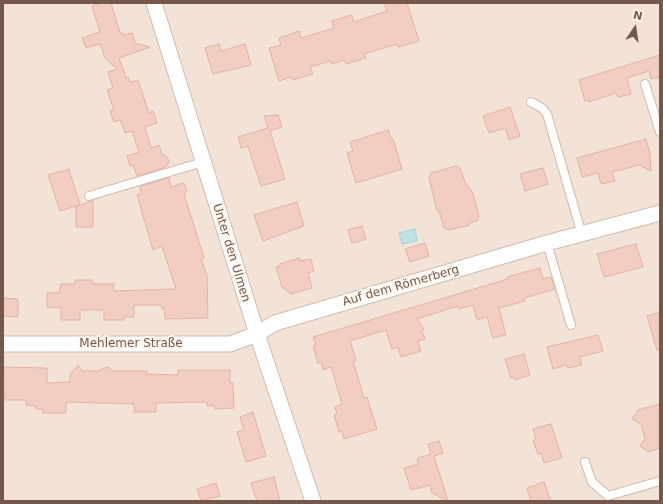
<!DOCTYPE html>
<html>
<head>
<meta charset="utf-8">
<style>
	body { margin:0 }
	#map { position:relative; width:663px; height:504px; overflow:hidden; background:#fcf2e8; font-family:"DejaVu Sans",sans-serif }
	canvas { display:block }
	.frame { position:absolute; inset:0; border:4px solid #76574c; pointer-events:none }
	.north { position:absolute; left:615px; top:8px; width:40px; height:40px; -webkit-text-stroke:3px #fef7ef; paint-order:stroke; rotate:13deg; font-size:11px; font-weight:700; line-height:16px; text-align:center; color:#76574c }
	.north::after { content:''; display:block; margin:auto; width:14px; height:18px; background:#76574c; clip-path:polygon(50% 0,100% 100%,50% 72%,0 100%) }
</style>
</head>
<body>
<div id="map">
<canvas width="663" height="504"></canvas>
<div class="frame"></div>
<div class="north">N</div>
</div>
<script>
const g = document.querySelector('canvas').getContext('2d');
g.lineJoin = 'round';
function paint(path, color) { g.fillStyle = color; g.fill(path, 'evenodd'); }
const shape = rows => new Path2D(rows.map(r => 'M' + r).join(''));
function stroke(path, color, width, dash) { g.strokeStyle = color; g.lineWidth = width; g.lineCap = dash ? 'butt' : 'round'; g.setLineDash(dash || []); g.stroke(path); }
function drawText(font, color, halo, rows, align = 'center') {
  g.font = font + ' "DejaVu Sans",sans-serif'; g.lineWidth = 4; g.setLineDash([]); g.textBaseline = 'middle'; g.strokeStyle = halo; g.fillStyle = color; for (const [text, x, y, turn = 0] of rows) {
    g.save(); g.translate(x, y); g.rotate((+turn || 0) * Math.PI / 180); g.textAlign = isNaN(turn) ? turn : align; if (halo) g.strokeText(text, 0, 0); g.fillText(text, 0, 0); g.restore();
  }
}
const residential = shape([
	[3,3,660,3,660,501,3,501]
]);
const water = shape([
	[415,229,417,241,402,244,399,233,415,229]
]);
const building = shape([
	[101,3,111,3,120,33,123,33,124,35,132,33,135,43,150,47,119,58,126,78,128,77,130,82,138,80,149,113,153,111,157,123,145,127,151,148,159,145,162,154,167,157,169,161,166,167,137,176,133,165,130,166,127,156,139,152,132,131,125,133,120,120,114,122,110,111,114,110,107,90,113,88,108,72,117,69,105,58,100,44,86,48,82,38,100,32,92,6,101,3],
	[384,3,407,3,419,41,398,47,397,44,364,54,366,58,346,64,344,60,332,64,331,61,310,67,313,74,293,80,291,77,279,81,269,48,281,45,279,38,299,31,301,38,334,28,332,21,352,15,354,22,387,11,384,3],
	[219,44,221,51,245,44,251,65,213,74,205,48,219,44],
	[660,55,660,77,651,79,649,71,627,78,631,94,618,97,616,93,589,102,588,100,585,101,579,80,660,55],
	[510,107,520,136,509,140,505,128,489,133,483,116,510,107],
	[278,115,282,127,270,131,285,179,261,186,248,146,241,148,238,137,268,128,264,116,278,115],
	[388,130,391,139,393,139,402,169,356,183,347,153,353,151,350,142,388,130],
	[646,139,650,153,651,171,639,165,612,172,615,181,601,184,598,173,582,177,577,158,646,139],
	[456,166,460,168,465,182,473,193,479,216,477,221,469,223,470,225,449,230,444,228,439,211,437,211,429,178,431,173,456,166],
	[543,168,548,184,525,191,520,174,543,168],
	[69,169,80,205,60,211,48,175,69,169],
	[169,178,171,187,184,183,187,191,184,194,204,258,201,259,207,275,208,318,165,319,164,308,162,309,161,305,134,305,134,317,124,317,124,320,104,320,104,310,80,310,80,320,61,320,61,308,47,307,47,293,59,293,61,284,75,284,75,280,92,280,92,284,114,284,114,291,176,289,162,246,153,250,137,195,141,194,140,186,169,178],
	[93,201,93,227,76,227,76,206,93,201],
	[297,202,304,226,263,241,254,215,297,202],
	[362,226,366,239,352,243,348,230,362,226],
	[425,243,429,256,410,262,405,249,425,243],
	[636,244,643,267,604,277,597,254,636,244],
	[299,258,299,261,311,259,314,271,308,273,312,288,291,294,282,287,276,267,280,266,280,264,299,258],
	[540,268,543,279,551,277,555,289,524,298,525,301,499,308,506,335,493,338,487,317,477,320,473,305,459,309,458,306,417,319,424,329,422,330,425,339,418,341,421,351,401,357,398,347,392,349,386,330,350,341,356,360,353,361,364,398,367,397,377,429,344,439,342,431,339,432,334,415,337,414,335,407,342,404,331,367,323,370,321,362,318,363,313,346,316,345,313,337,508,279,507,277,540,268],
	[3,298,18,299,18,317,3,316,3,298],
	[660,312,660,350,657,350,647,316,660,312],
	[598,335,603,351,580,357,582,365,568,368,567,365,553,369,547,347,598,335],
	[524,354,530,375,515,380,514,377,511,378,505,359,524,354],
	[78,365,83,371,98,371,107,367,113,371,147,371,146,374,178,375,178,370,230,370,230,384,233,383,234,408,215,409,215,406,207,406,207,402,156,403,156,412,134,412,134,404,66,402,66,413,43,413,43,409,36,409,36,406,26,405,26,400,5,400,5,392,3,392,4,367,47,368,47,383,70,382,70,374,78,365],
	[660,404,660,448,648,452,640,446,645,439,641,424,632,419,638,410,660,404],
	[253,412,266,456,246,462,237,432,244,430,240,417,253,412],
	[551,424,562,458,544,463,541,453,538,454,533,441,536,439,533,429,551,424],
	[439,441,443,453,434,456,448,501,432,493,430,485,411,490,404,468,418,464,417,459,418,458,431,454,428,444,439,441],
	[274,477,280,501,257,501,251,483,274,477],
	[544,482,551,501,531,501,527,488,544,482],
	[216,483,220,496,201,501,197,489,216,483]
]);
const lane = shape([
	[645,84,660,132],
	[531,102,542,108,547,114,582,235],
	[89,196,203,162],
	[547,243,571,325],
	[585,462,592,482,608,496,660,481]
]);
const street = shape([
	[154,3,257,334,313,501],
	[3,344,230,344,257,334,275,323,547,243,660,213]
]);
const streetNames = [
	["Unter den Ulmen",231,253,73],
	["Auf dem Römerberg",401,286,-16],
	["Mehlemer Straße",131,344]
];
paint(residential, '#f3e3d7');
paint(water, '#bde4e5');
stroke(water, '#a3d5d7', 1);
paint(building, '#f1cec1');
stroke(building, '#e3b3a1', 1);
stroke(lane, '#d0bbb0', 10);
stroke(street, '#d0bbb0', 17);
stroke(lane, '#fff', 8);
stroke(street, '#fff', 15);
drawText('12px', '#76574c', '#fef7ef', streetNames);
</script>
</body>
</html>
